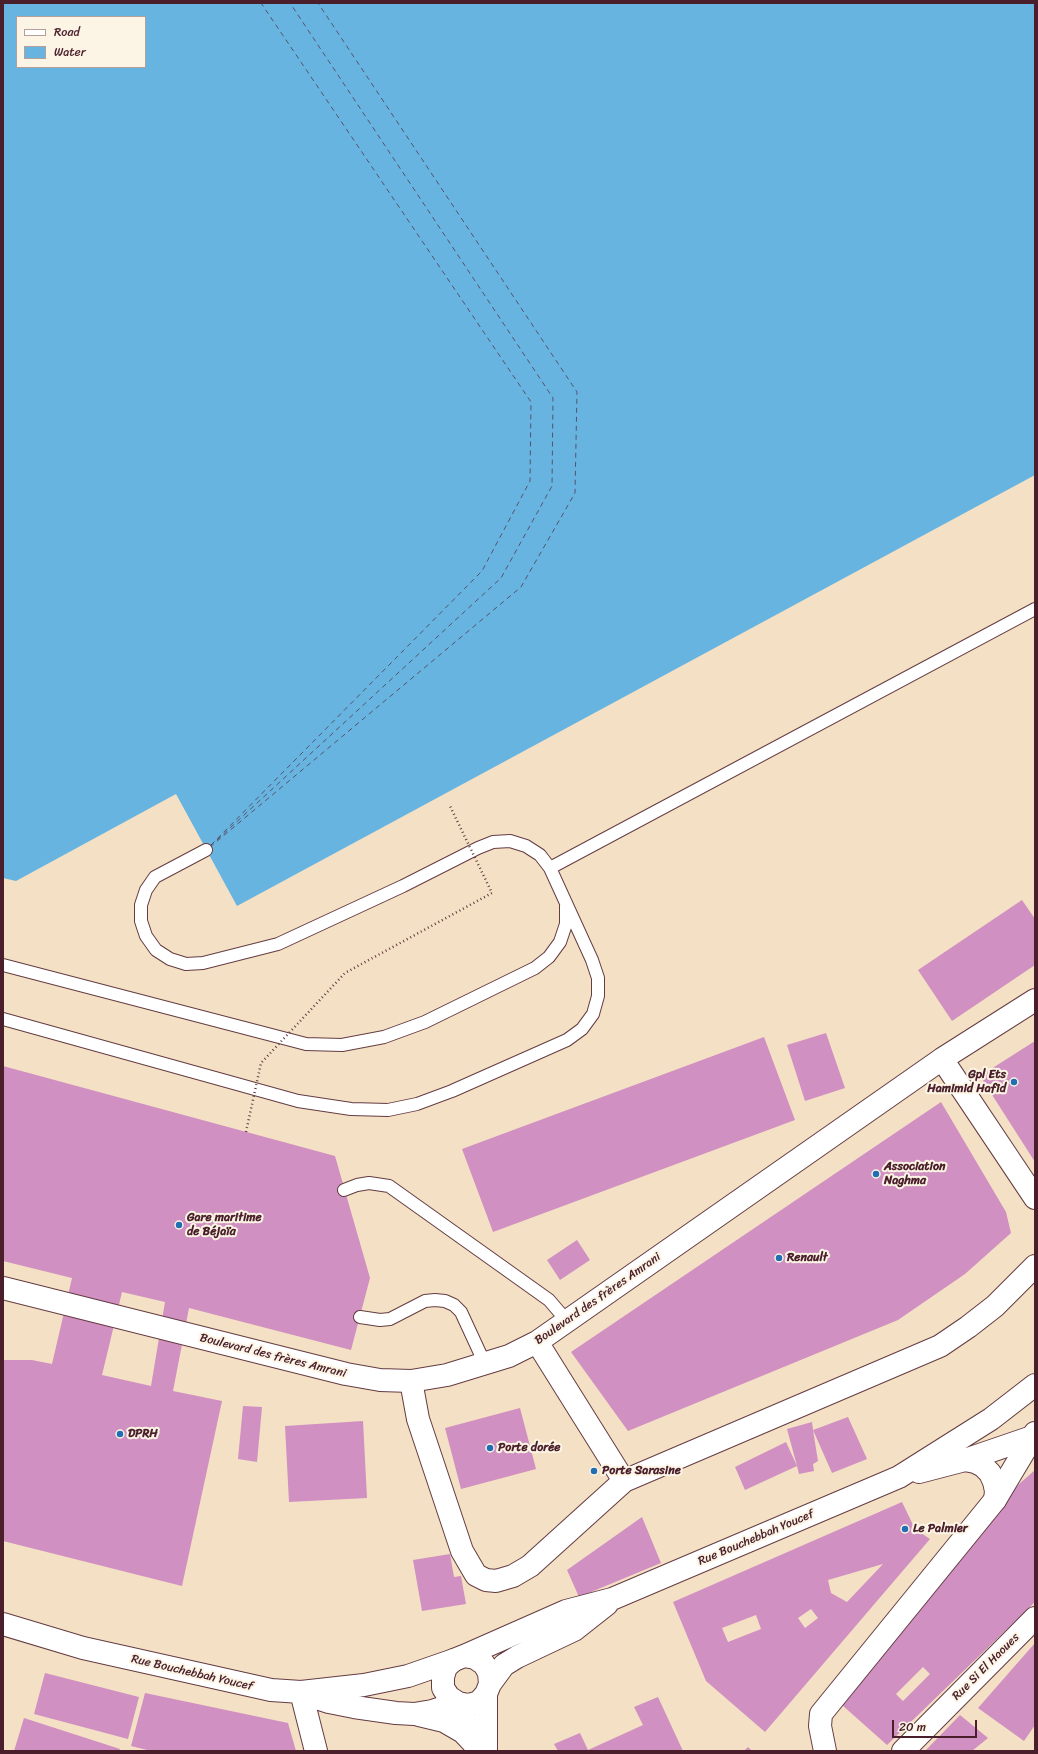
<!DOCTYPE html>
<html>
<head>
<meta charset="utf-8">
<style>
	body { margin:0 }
	#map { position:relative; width:1038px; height:1754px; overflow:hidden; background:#f4e0c4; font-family:Sriracha,sans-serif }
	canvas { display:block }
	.frame { position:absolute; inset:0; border:4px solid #4a1f2b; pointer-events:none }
	.legend { position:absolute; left:16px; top:16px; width:130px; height:52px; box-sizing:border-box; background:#fcf5e5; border:1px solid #b59f9b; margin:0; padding:5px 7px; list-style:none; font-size:12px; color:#4a1f2b }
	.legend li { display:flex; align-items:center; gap:8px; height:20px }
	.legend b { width:20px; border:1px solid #b59f9b }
	.scale { position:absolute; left:892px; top:1720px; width:85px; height:18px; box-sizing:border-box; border:2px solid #4a1f2b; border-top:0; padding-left:5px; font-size:12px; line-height:14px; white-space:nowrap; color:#4a1f2b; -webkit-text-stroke:3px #fcf5e5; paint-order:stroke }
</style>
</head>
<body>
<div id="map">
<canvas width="1038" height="1754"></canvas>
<div class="frame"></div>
<ul class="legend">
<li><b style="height:5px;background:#fff"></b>Road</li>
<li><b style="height:11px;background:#68b4e1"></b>Water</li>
</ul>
<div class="scale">20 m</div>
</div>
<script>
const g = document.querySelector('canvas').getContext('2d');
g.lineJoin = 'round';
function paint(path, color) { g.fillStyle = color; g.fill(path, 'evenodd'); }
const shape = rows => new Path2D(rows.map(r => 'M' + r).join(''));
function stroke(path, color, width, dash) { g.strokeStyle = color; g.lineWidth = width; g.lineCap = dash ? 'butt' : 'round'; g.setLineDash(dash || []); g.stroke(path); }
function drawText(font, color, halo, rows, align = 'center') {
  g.font = font + ' Sriracha,sans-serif'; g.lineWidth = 4; g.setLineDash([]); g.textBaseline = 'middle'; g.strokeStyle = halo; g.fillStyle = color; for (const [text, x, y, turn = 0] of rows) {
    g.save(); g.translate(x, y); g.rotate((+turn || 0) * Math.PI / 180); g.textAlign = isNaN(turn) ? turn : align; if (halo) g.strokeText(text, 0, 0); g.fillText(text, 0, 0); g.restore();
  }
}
const water = shape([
	[3,3,1035,3,1035,475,237,906,176,794,16,881,3,878],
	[17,17,145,17,145,67,17,67]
]);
const ferry = shape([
	[217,840,501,578,552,486,553,398,290,3],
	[211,845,482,571,530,481,531,402,261,3],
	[210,847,521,587,575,493,577,392,318,3]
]);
const building = shape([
	[1022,900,1035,919,1035,965,952,1021,918,970],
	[826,1033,845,1088,805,1101,787,1045],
	[764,1037,795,1120,493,1232,462,1149],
	[1035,1041,1035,1162,980,1076],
	[3,1066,335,1156,370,1278,351,1350,189,1308,173,1391,222,1401,182,1586,3,1541,3,1360,32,1360,52,1364,72,1278,3,1261],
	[122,1292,165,1302,151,1386,102,1375],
	[941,1102,1006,1212,1011,1233,965,1274,898,1320,628,1431,571,1352],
	[577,1240,590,1260,560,1280,547,1260],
	[243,1406,262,1407,257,1462,238,1459],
	[520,1408,536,1469,461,1489,445,1428],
	[848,1417,867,1459,832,1473,813,1430,818,1461,813,1464,814,1471,799,1474,797,1466,745,1490,735,1467,786,1442,797,1466,787,1429,812,1422,813,1430],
	[363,1421,367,1498,289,1502,285,1426],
	[1035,1470,1035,1602,887,1745,842,1705,1019,1484],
	[923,1667,930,1674,903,1701,896,1694],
	[902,1502,915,1529,930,1539,765,1732,706,1681,673,1602],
	[883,1564,847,1602,831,1593,828,1580],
	[811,1609,818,1618,805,1628,798,1618],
	[756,1615,761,1629,728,1642,722,1628],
	[642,1517,661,1563,579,1597,567,1570],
	[450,1554,454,1577,461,1576,466,1604,422,1611,413,1560],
	[1035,1643,1035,1725,1024,1741,978,1708],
	[45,1673,139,1697,128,1739,34,1714],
	[145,1693,288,1723,296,1751,151,1751,131,1746],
	[658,1697,683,1751,558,1751,554,1744,580,1733,588,1750,643,1725,634,1707],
	[960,1715,988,1738,972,1751,925,1751],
	[24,1718,120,1749,119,1751,14,1751],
	[748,1747,752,1751,744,1751]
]);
const service = shape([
	[550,868,1035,609],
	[3,965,306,1044,342,1045,384,1037,425,1022,535,968,549,957,560,942,566,924,566,906],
	[3,1019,298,1101,351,1109,388,1110,417,1104,452,1091,567,1040,582,1029,593,1014,598,996,598,978,592,960,550,868,540,855,526,846,510,841,493,842,478,848,403,886,278,944,203,963,186,964,170,959,156,950,146,936,141,921,141,905,146,890,155,877,206,850],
	[344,1190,357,1185,369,1183,389,1186,549,1300,567,1321],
	[360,1317,380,1320,390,1319,425,1301,435,1300,445,1301,454,1305,461,1312,485,1364]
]);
const minor = shape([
	[942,1059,1035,1198],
	[3,1288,346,1374,380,1380,411,1381,447,1375,509,1356,537,1342,942,1059,1035,1000],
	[537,1342,624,1481],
	[411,1381,418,1419,462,1551,476,1575,486,1580,496,1581,513,1576,530,1566,624,1481,940,1346,968,1327,995,1306,1035,1266],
	[3,1624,83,1648,271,1690,301,1692,364,1685,408,1676,454,1660],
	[301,1692,316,1751],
	[308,1695,329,1702,354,1707,396,1713,414,1714,432,1711,458,1703],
	[419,1715,444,1721,463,1732,476,1746],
	[825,1751,820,1726,821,1714,995,1500,1035,1433],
	[903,1751,1035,1618]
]);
const secondary = shape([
	[965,1460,975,1462,983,1466,990,1473,994,1482,996,1491,995,1500],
	[919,1472,965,1460,1035,1436],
	[464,1656,566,1611,612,1599,899,1477,991,1419,1035,1385],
	[490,1684,504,1665,517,1657,574,1630,607,1604],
	[458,1703,468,1705,479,1702,486,1694,490,1684,489,1673,484,1664,475,1658,464,1656,454,1660,446,1667,443,1677,443,1688,449,1697,458,1703,478,1751],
	[486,1751,486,1694]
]);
const pathBridge = shape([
	[246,1132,261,1063,345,973,492,893,449,804]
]);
const markers = [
	[1014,1082,4,"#1f6fb2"],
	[876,1174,4,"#1f6fb2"],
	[179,1225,4,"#1f6fb2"],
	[779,1258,4,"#1f6fb2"],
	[120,1434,4,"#1f6fb2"],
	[490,1448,4,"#1f6fb2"],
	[594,1471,4,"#1f6fb2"],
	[905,1529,4,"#1f6fb2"]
];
const poiNames = [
	["Gpl Ets",1006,1075,"right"],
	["Hamimid Hafid",1006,1089,"right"],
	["Association",884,1167],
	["Naghma",884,1181],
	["Gare maritime",187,1218],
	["de Béjaïa",187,1232],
	["Renault",787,1258],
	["DPRH",128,1434],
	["Porte dorée",498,1448],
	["Porte Sarasine",602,1471],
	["Le Palmier",913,1529]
];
const streetNames = [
	["Boulevard des frères Amrani",598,1299,-35],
	["Boulevard des frères Amrani",273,1356,14],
	["Rue Bouchebbah Youcef",756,1538,-23],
	["Rue Si El Haoues",986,1667,-45],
	["Rue Bouchebbah Youcef",192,1673,13]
];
paint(water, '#68b4e1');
stroke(ferry, '#54536b', 1, [5, 4]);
paint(building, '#d090c1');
stroke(service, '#643c42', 14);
stroke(minor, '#643c42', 24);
stroke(secondary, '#643c42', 24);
stroke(service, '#fff', 12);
stroke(minor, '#fff', 22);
stroke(secondary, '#fff', 22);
stroke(pathBridge, '#643c42', 2.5, [1, 3]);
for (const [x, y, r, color] of markers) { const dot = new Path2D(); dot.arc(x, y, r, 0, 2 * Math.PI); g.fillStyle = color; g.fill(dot); stroke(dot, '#fcf5e5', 1.5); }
drawText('bold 12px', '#4a1f2b', '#fcf5e5', poiNames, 'left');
drawText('12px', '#4a1f2b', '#fcf5e5', streetNames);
</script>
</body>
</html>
